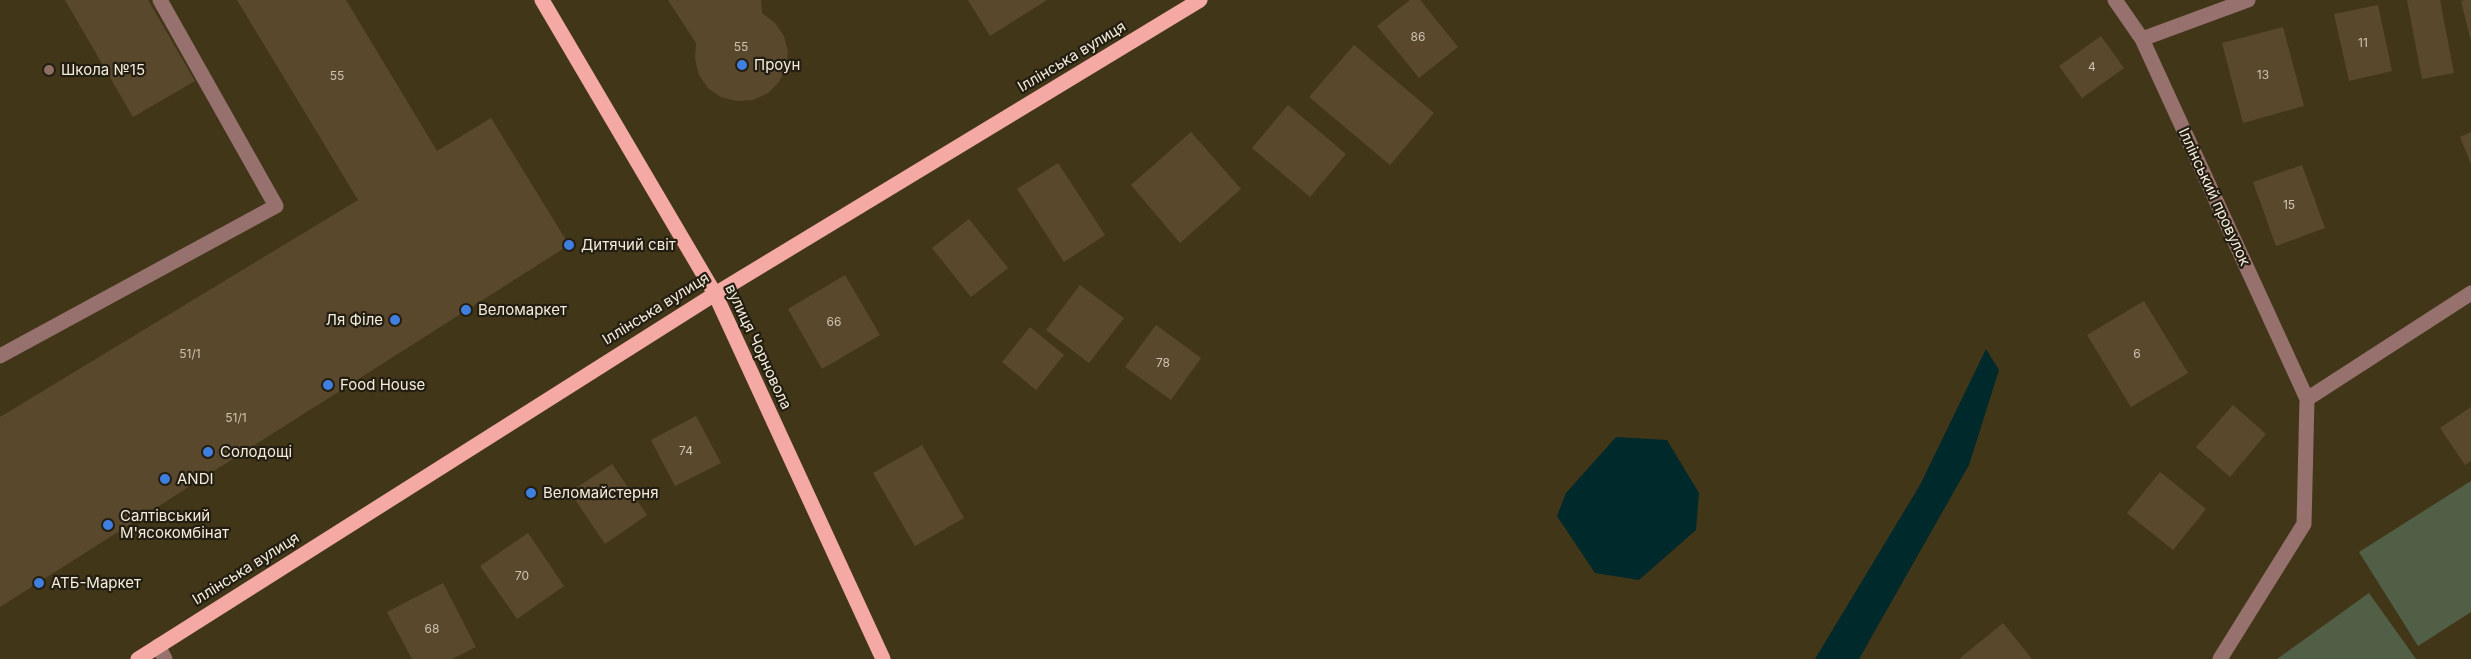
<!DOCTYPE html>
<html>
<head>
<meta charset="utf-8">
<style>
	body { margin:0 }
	canvas { display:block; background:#413618 }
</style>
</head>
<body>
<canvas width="2471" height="659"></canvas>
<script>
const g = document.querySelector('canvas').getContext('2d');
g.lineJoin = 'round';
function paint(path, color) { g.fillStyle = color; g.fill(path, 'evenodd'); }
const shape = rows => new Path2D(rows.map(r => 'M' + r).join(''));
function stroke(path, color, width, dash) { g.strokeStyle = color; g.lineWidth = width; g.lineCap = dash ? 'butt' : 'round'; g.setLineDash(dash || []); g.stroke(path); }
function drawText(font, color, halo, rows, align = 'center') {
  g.font = font + ' Inter,sans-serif'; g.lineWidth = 4.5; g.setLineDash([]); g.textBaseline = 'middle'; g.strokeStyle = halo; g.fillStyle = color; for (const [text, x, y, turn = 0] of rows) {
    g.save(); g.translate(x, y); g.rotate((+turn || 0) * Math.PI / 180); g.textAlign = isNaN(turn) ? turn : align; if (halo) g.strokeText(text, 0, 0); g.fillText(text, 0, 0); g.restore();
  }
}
const green = shape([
	[2471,481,2471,612,2418,646,2359,552],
	[2369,593,2416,659,2277,659]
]);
const water = shape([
	[1986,349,1999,370,1969,465,1859,659,1815,659,1920,485],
	[1616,437,1667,440,1699,493,1696,530,1639,580,1595,573,1557,516,1566,493]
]);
const building = shape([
	[65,0,148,0,195,81,133,117],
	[237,0,346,0,437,151,491,118,569,245,0,607,0,417,358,200],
	[668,0,761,0,762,13,775,23,784,36,788,52,786,67,779,82,768,93,753,100,737,101,721,97,708,88,699,75,695,59,696,43],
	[968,0,1047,0,990,36],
	[1410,0,1420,0,1458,47,1419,78,1377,26],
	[2407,0,2440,0,2454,73,2422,79],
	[2465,0,2471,0,2471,41,2461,1],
	[2378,5,2392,71,2349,81,2334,14],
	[2283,27,2304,106,2243,123,2222,43],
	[2101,36,2124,68,2082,98,2059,66],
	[1354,45,1434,113,1390,165,1309,97],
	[1288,105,1346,154,1310,197,1252,148],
	[1191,132,1241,189,1180,243,1131,185],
	[2471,132,2471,164,2460,137],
	[1058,163,1105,235,1064,262,1017,189],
	[2302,165,2325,228,2276,246,2253,182],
	[969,219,1008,268,971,297,932,248],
	[845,275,880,335,822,369,788,309],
	[1080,285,1124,318,1089,363,1046,330],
	[2144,301,2188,373,2131,407,2087,335],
	[1156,325,1201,358,1171,400,1125,367],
	[1030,327,1064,355,1036,390,1002,362],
	[2233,405,2266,434,2230,477,2196,447],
	[2471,407,2471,461,2465,465,2440,428],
	[696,416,721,463,675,486,651,440],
	[922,445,964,518,915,546,873,473],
	[612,464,647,515,605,544,570,492],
	[2160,472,2206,509,2173,550,2127,513],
	[528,533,564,586,517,619,480,566],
	[443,583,476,647,452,659,412,659,387,612],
	[2003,623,2032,659,1959,659]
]);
const minor = shape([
	[2115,0,2142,39,2307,399],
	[2142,39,2248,0],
	[0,356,276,206,160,0],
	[158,646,165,659],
	[2220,659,2304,524,2307,399,2471,293]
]);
const major = shape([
	[542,0,715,294,883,659],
	[138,659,715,294,1200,0]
]);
const markers = [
	[742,65,6,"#3f7fe0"],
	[49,70,6,"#8d6e63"],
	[569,245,6,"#3f7fe0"],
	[466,310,6,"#3f7fe0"],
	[395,320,6,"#3f7fe0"],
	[328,385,6,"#3f7fe0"],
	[208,452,6,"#3f7fe0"],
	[165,479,6,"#3f7fe0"],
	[531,493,6,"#3f7fe0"],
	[108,525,6,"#3f7fe0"],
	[39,583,6,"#3f7fe0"]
];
const numberNames = [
	["86",1418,37],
	["11",2363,43],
	["55",741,47],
	["4",2092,67],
	["13",2263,75],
	["55",337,76],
	["15",2289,205],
	["66",834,322],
	["51/1",190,354],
	["6",2137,354],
	["78",1163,363],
	["51/1",236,418],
	["74",686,451],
	["70",522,576],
	["68",432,629]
];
const streetNames = [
	["Іллінська вулиця",1072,57,-31],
	["Іллінський провулок",2214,197,65],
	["Іллінська вулиця",656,309,-32],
	["вулиця Чорновола",758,347,65],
	["Іллінська вулиця",246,569,-32]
];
const poiNames = [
	["Проун",754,65],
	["Школа №15",61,70],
	["Дитячий світ",581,245],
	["Веломаркет",478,310],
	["Ля Філе",383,320,"right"],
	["Food House",340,385],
	["Солодощі",220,452],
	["ANDI",177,479],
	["Веломайстерня",543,493],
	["Салтівський",120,516],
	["М'ясокомбінат",120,533],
	["АТБ-Маркет",51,583]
];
paint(green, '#515f46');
paint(water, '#00292c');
paint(building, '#5a482d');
stroke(minor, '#96716e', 15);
stroke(major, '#f5a9a4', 15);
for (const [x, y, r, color] of markers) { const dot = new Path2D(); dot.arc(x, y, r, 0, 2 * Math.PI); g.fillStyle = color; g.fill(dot); stroke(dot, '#231e11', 2); }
drawText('12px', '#cdc3b0', null, numberNames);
drawText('15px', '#f3ecdb', '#231e11', streetNames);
drawText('15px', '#f3ecdb', '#231e11', poiNames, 'left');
</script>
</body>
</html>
